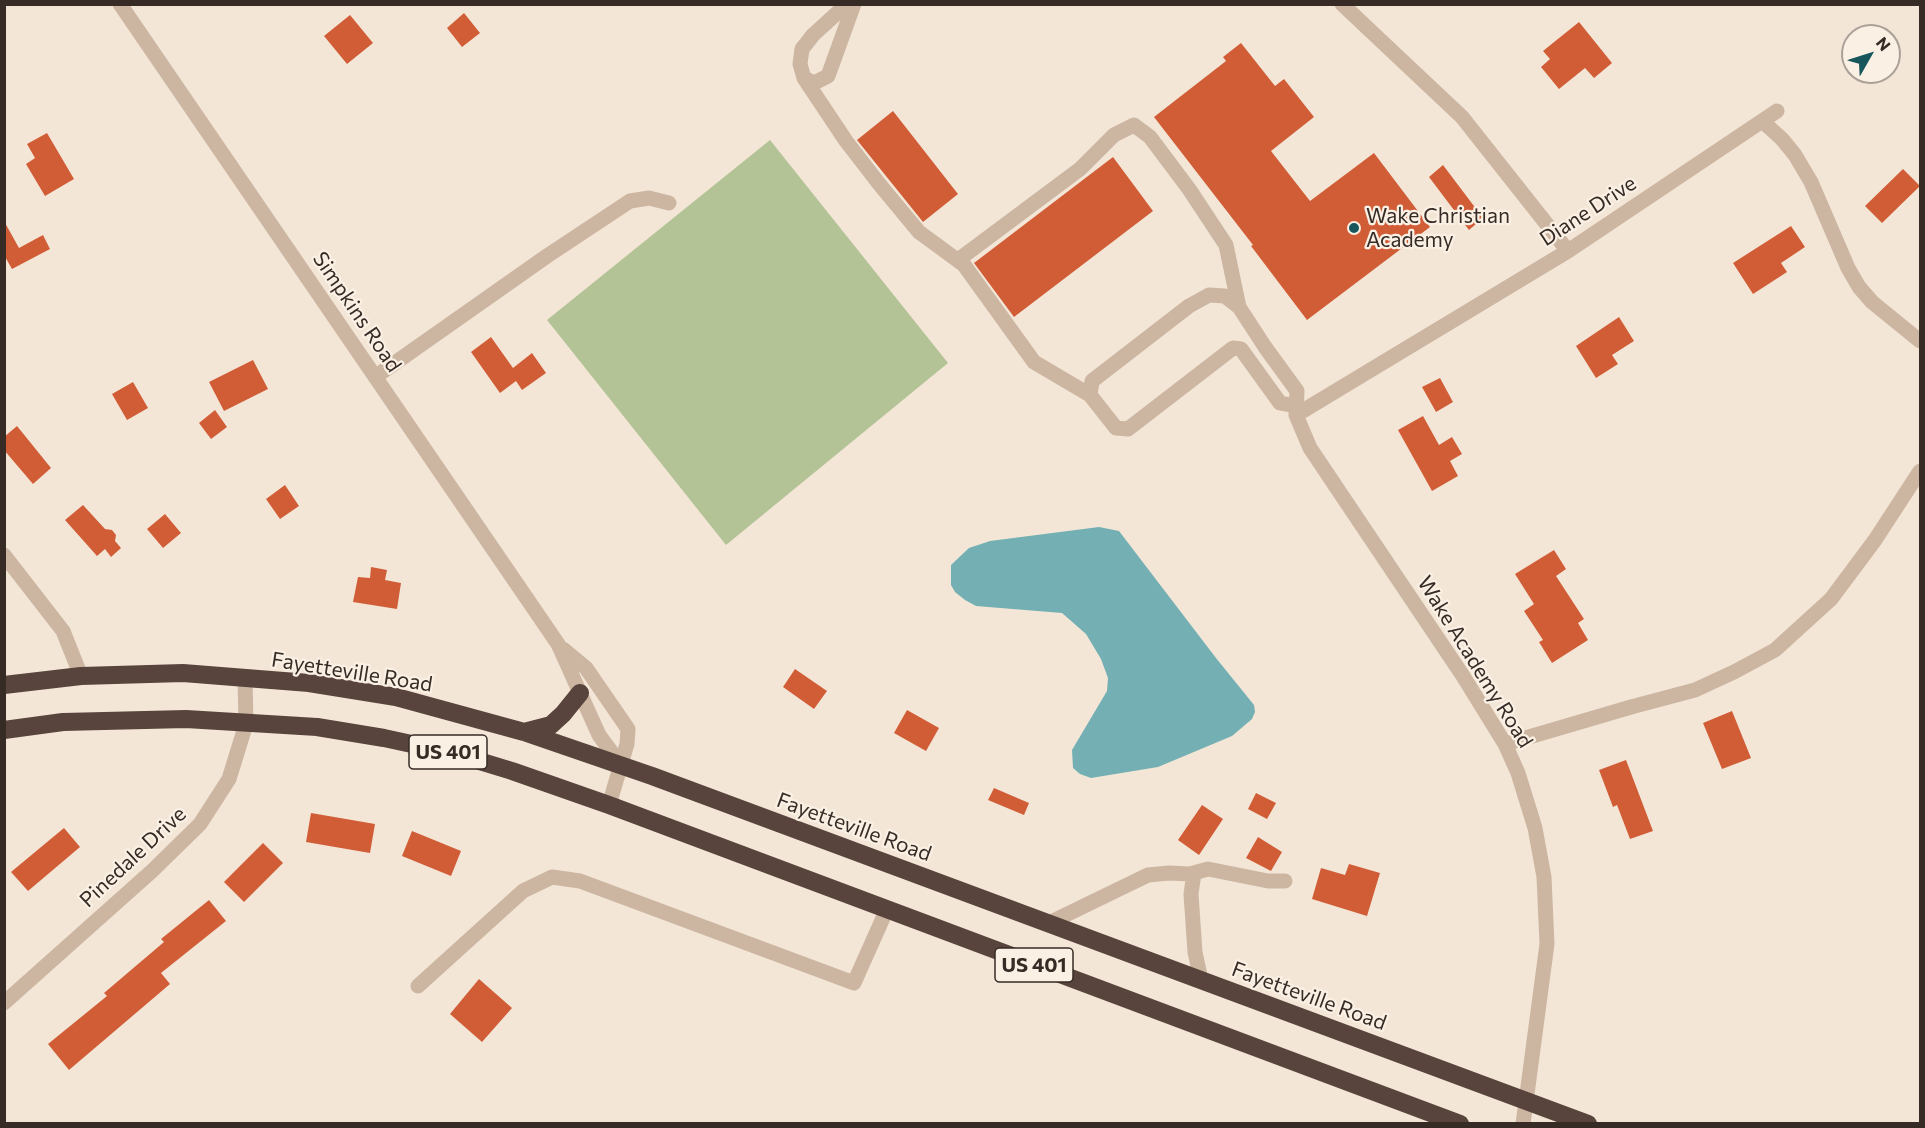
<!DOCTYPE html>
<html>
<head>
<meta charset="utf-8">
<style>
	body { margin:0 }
	#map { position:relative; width:1925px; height:1128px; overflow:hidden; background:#f3e6d7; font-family:Commissioner,sans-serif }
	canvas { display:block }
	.frame { position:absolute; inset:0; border:6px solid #362b25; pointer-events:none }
	.north { position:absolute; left:1841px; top:24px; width:60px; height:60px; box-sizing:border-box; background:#fbf0e4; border:2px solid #aca198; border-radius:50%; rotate:51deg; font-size:16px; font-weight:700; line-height:24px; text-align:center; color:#362b25 }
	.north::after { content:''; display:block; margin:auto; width:21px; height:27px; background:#17575b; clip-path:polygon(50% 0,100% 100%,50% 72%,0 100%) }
</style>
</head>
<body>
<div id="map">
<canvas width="1925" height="1128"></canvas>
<div class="frame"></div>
<div class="north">N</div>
</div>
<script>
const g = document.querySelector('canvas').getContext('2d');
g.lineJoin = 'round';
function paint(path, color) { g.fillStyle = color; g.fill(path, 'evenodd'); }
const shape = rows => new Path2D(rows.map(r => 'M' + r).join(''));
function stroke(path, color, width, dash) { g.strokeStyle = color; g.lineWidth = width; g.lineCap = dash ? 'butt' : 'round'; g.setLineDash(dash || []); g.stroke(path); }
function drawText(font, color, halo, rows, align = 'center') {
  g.font = font + ' Commissioner,sans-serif'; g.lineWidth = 4.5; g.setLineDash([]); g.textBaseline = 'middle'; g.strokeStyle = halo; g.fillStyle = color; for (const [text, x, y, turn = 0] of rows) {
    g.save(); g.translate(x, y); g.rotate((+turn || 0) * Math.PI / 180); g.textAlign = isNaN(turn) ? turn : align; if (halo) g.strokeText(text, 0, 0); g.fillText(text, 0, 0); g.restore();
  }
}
const green = shape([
	[770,140,948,363,726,545,547,320]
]);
const water = shape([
	[1099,527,1119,531,1216,658,1254,705,1255,712,1252,719,1232,736,1158,767,1091,778,1080,774,1073,768,1072,750,1107,691,1108,678,1101,659,1086,634,1062,613,976,606,965,600,955,592,951,585,951,565,969,548,990,541]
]);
const building = shape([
	[464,13,480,33,462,47,447,28],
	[350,15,373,43,347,64,324,36],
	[1579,22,1612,63,1594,78,1585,68,1559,89,1541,67,1550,59,1543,51],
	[1241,43,1275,86,1284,79,1314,117,1271,151,1310,201,1374,153,1430,227,1307,320,1251,246,1253,245,1154,117,1226,61,1223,57],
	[893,111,958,194,923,222,857,140],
	[47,133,74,179,45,196,26,164,35,158,27,144],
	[1113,157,1153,211,1014,317,974,263],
	[1443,165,1483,218,1469,230,1429,177],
	[1903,169,1920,186,1882,223,1865,206],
	[4,221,19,248,43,235,50,249,12,269,4,255],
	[1791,226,1805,247,1781,263,1787,272,1753,294,1733,263],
	[1619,317,1634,341,1612,355,1618,364,1596,378,1576,346],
	[491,337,513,368,532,353,546,373,522,390,516,381,500,393,471,352],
	[253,360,268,389,224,411,209,382],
	[1440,378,1453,402,1436,412,1422,387],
	[133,382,148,408,127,420,112,394],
	[215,410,227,427,211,439,199,423],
	[1423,416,1439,445,1452,437,1462,454,1450,461,1458,476,1432,491,1398,430],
	[17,426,51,468,33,484,4,450,4,437],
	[285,485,299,506,280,519,266,499],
	[83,505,105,529,112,530,116,535,115,541,121,548,111,557,105,549,97,556,65,520],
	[165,514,181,533,163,548,147,529],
	[1554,550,1566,569,1556,576,1584,619,1578,623,1588,640,1552,663,1539,642,1543,640,1524,611,1534,604,1515,574],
	[371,567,387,570,385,580,401,583,397,609,353,602,358,577,370,578],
	[795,669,827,691,814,709,783,687],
	[907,710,939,728,926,751,894,733],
	[1732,711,1751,758,1722,769,1703,723],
	[1626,760,1653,831,1630,839,1617,805,1613,807,1599,770],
	[994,788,1029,803,1024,815,988,800],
	[1256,793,1276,803,1267,819,1248,809],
	[1202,805,1223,819,1199,855,1178,840],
	[311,813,375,824,370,853,306,842],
	[64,828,80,847,28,891,11,872],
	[412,831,461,851,451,876,402,856],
	[1258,837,1282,852,1271,871,1246,858],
	[263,843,283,863,244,902,224,882],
	[1349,864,1380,873,1367,916,1312,899,1321,868,1345,875],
	[209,900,226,921,161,973,170,984,69,1070,48,1044,107,996,104,993,164,942,161,939],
	[479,979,512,1008,482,1042,450,1014]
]);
const minor = shape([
	[120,4,558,644,599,735,621,765],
	[847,4,813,35,802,49,800,64,804,78,814,83,828,76,854,4],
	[1342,4,1462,117,1568,251],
	[804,78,846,141,880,185,919,232,964,265,1034,362,1090,395],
	[1762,121,1782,139,1795,155,1811,182,1848,268,1859,287,1872,302,1920,341],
	[958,260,1080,169,1114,135,1134,125,1150,137,1189,189,1226,245,1239,307,1265,347,1297,391,1296,415,1310,448,1463,676,1505,744,1518,773,1535,828,1544,877,1547,944,1523,1124],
	[1239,307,1225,296,1209,295,1189,306,1092,381,1090,395,1116,428,1128,429,1233,348,1241,349,1280,403,1296,406],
	[375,377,547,256,630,201,649,198,669,203],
	[1296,415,1568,251,1777,111],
	[4,555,63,631,81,676],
	[563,649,586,668,628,729,627,744,609,805],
	[1505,744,1631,707,1695,690,1734,672,1775,650,1831,599,1875,540,1920,471],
	[1194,873,1191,894,1195,952,1201,980],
	[1049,923,1148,875,1169,873,1190,874,1208,869,1268,881,1285,881],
	[418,986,523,891,552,877,580,881,854,983,887,909],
	[4,1003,152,871,200,824,229,779,246,724,245,678]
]);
const highway = shape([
	[4,685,81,676,183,673,309,683,396,697,524,732,652,776,1588,1124],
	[4,730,63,722,186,719,317,727,384,738,453,753,512,771,609,805,1460,1124],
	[524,732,551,725,563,714,580,693]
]);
const markers = [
	[1354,228,6,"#17575b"]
];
const shields = [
	[448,752,78],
	[1034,965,78]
];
const shieldNames = [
	["US 401",448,752],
	["US 401",1034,965]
];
const streetNames = [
	["Diane Drive",1588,211,-33],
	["Simpkins Road",357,312,56],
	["Wake Academy Road",1475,662,58],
	["Fayetteville Road",352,672,9],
	["Fayetteville Road",854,827,20],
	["Pinedale Drive",133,857,-43],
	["Fayetteville Road",1309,996,20]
];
const poiNames = [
	["Wake Christian",1366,216],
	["Academy",1366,240]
];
paint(green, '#b4c396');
paint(water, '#74b0b3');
paint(building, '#d15d37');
stroke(minor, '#ccb6a2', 15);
stroke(highway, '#58443c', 18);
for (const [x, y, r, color] of markers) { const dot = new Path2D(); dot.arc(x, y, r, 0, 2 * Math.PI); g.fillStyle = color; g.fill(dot); stroke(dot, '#fbf0e4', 2); }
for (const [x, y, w] of shields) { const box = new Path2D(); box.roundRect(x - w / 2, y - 17, w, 34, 4.5); g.fillStyle = '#fbf0e4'; g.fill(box); stroke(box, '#362b25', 1.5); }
drawText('bold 20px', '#362b25', null, shieldNames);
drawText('21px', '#362b25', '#fbf0e4', streetNames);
drawText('21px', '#362b25', '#fbf0e4', poiNames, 'left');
</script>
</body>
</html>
